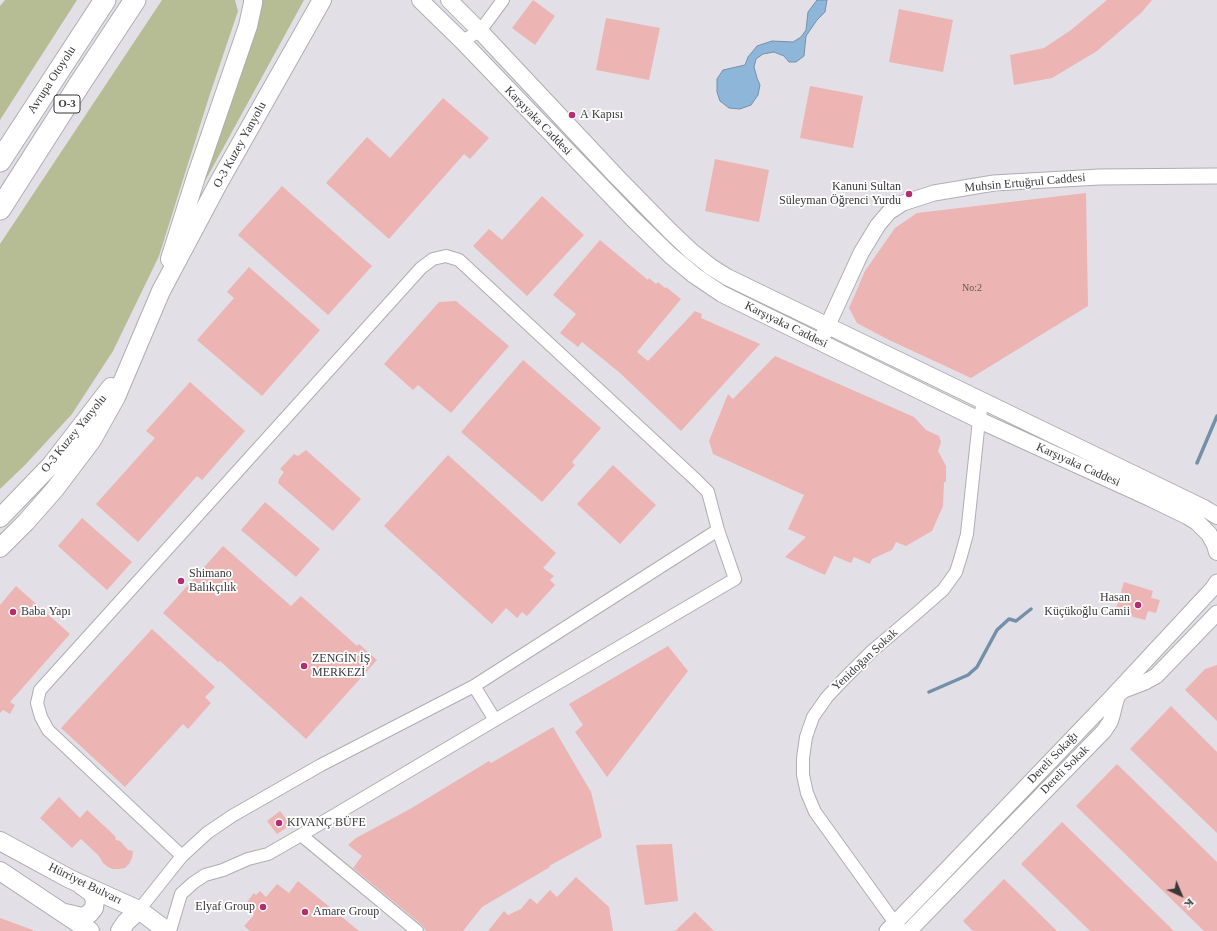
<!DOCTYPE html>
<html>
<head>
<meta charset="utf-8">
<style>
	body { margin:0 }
	#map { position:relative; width:1217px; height:931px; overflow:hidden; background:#e2e0e6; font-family:Georgia,serif }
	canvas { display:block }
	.north { position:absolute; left:1161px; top:875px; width:40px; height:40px; -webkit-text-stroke:3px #fff; paint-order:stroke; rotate:136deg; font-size:11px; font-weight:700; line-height:16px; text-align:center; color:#383739 }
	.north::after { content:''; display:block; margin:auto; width:14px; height:18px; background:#383739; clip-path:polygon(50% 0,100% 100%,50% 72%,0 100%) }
</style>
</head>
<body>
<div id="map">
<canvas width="1217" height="931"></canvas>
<div class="north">K</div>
</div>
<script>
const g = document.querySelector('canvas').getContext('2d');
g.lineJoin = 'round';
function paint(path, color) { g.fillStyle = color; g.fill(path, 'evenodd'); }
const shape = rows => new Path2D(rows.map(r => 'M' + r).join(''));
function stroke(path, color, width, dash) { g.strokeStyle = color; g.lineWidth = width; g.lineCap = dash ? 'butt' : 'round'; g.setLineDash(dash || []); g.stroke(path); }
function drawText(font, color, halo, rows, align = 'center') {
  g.font = font + ' Georgia,serif'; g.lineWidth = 3.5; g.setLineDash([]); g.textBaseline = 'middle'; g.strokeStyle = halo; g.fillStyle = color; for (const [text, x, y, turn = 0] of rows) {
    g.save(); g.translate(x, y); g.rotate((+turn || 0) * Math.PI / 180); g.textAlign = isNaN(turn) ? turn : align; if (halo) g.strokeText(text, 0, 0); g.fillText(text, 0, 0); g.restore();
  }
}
const green = shape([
	[5,0,77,0,0,120,0,6],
	[162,0,235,0,238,11,209,97,159,256,113,351,72,414,25,465,0,489,0,244],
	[259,0,304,0,192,205]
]);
const water = shape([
	[817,0,827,0,825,12,817,20,806,36,804,56,796,62,789,62,784,56,774,52,763,54,756,59,754,67,757,78,760,85,758,95,751,105,740,109,729,108,720,101,717,92,717,79,723,70,745,65,748,57,757,46,772,41,793,42,801,37,806,30,808,12,817,0]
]);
const stream = shape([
	[1197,463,1217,416],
	[929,692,968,675,977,667,997,630,1009,619,1016,621,1031,609]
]);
const building = shape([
	[533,0,555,16,535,45,512,28],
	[1107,0,1152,0,1142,12,1097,51,1052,78,1014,85,1010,55,1044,48,1071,30],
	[899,9,953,20,943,72,889,62],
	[606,18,660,28,649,80,596,70],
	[810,86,863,96,853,148,800,138],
	[443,98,489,138,470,159,464,154,389,239,326,183,367,137,390,158],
	[715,159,769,170,759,222,705,211],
	[282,186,372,266,328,315,238,235],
	[1086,193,1088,306,971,378,887,339,857,323,849,308,865,271,895,228,917,213],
	[542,196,584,235,527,296,473,246,489,229,502,240],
	[600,240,648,280,649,278,656,284,658,282,665,288,666,287,681,299,637,352,648,361,695,311,702,314,701,318,760,344,681,431,620,373,582,342,578,347,560,333,576,314,553,295],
	[249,267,320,330,262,396,197,340,234,298,227,292],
	[456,301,509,346,451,413,418,385,413,390,384,364,439,302],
	[775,356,914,417,926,430,939,436,941,442,938,451,946,466,946,482,944,482,943,506,932,531,906,546,896,542,892,550,872,559,870,564,854,557,851,563,834,556,825,575,785,557,806,537,788,529,804,495,713,454,709,441,728,394,733,399],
	[523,360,601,428,572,462,575,465,542,502,461,432],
	[190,382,245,431,202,480,197,476,138,542,96,504,155,438,146,431],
	[306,450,361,499,333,531,278,483,279,479,284,472,280,469,294,454,298,456],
	[448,455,556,553,543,568,554,576,550,580,555,585,527,616,522,612,517,618,506,608,492,624,384,526],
	[613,465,656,505,620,544,577,504],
	[265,502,320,549,296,577,241,530],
	[82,518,132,562,107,590,58,546],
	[223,546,291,606,301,596,357,646,359,644,377,660,306,739,220,661,218,662,163,613],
	[1124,582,1153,591,1151,598,1160,600,1156,613,1148,611,1145,620,1115,612],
	[16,586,70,634,10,702,15,705,10,714,3,710,0,713,0,605],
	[152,629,215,687,205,697,211,703,188,729,183,724,125,787,61,728],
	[668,646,688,671,607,777,575,732,583,725,569,704],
	[1217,665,1217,721,1185,690,1205,669],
	[1171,706,1217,752,1217,833,1130,749],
	[553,727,591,792,602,837,549,866,550,867,482,907,463,931,426,931,422,925,353,868,362,856,348,845,356,838,410,809,489,761,491,763],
	[1117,764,1217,862,1217,931,1204,931,1076,806],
	[59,797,80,818,87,810,115,836,116,840,120,841,128,850,133,851,132,858,129,864,125,868,119,869,113,869,108,867,103,863,99,856,81,839,72,848,40,818],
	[280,811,291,825,277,834,267,821],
	[1062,822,1174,931,1090,931,1021,864],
	[672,844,678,901,645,905,636,845],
	[576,877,609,907,613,931,488,931,504,911,508,915,521,909,530,898,537,904,550,890,557,897],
	[1004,879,1057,931,973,931,963,921],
	[298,881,359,931,250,931,244,926,254,915,247,909,250,905,247,902,254,893,256,895,260,891,266,897,277,884,289,893],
	[695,912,714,931,675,931],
	[0,918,33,930,33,931,0,931]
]);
const minor = shape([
	[462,41,480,31,503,0],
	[474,686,495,720],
	[301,835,417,931],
	[182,856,48,730,41,717,37,703,40,690,421,268,433,259,446,256,459,260,696,480,708,492,718,530],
	[139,910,182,856,207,833,232,816,321,765,474,686,718,530,735,579,495,720,301,835,268,854,248,859,223,870,205,875,193,883,181,894,170,931],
	[903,931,895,923,815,812,807,793,803,775,803,758,806,737,813,717,827,697,844,679,872,651,918,612,943,590,956,572,961,556,967,534,979,420,983,402]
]);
const tertiary = shape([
	[820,342,861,253,878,225,889,212,903,203,934,193,994,183,1099,177,1217,176],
	[887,931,923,894,1109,700,1213,588,1217,582],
	[909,931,1104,731,1110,722,1112,716,1115,704,1117,697,1120,693,1124,690,1145,682,1156,676,1217,613]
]);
const secondary = shape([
	[420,0,462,41,633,219,670,255,694,275,722,294,979,420,1150,498,1187,516,1197,522,1209,534,1215,545,1217,552],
	[449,0,480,31,617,177,670,231,691,251,711,267,727,277,1204,508,1217,516]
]);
const primary = shape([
	[170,259,197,174,248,26,253,3,253,0],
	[0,518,51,465,111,387],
	[0,548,26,522,55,489,92,440,116,397,161,291,219,182,322,0],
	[0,841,70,879,139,910,167,931],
	[0,871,90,931],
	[65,913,82,917,89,914,94,908,95,900,92,893,81,885],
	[120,931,126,922,139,910]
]);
const motorway = shape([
	[0,161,105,0],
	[0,209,79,85,135,0]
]);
const markers = [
	[572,115,4,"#b52d6e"],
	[909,194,4,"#b52d6e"],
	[181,581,4,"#b52d6e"],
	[1138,605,4,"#b52d6e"],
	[13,612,4,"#b52d6e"],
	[304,666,4,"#b52d6e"],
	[279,823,4,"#b52d6e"],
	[263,907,4,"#b52d6e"],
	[305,912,4,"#b52d6e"]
];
const numberNames = [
	["No:2",972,288]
];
const shields = [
	[67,104,26]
];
const shieldNames = [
	["O-3",67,104]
];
const streetNames = [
	["Avrupa Otoyolu",52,80,-57],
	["Karşıyaka Caddesi",538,121,46],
	["O-3 Kuzey Yanyolu",240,145,-61],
	["Muhsin Ertuğrul Caddesi",1025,183,-5],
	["Karşıyaka Caddesi",786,325,26],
	["O-3 Kuzey Yanyolu",74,434,-51],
	["Karşıyaka Caddesi",1078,465,24],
	["Yenidoğan Sokak",865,660,-43],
	["Dereli Sokağı",1053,758,-46],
	["Dereli Sokak",1065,770,-45],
	["Hürriyet Bulvarı",85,884,26]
];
const poiNames = [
	["A Kapısı",580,115],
	["Kanuni Sultan",901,187,"right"],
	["Süleyman Öğrenci Yurdu",901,201,"right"],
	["Shimano",189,574],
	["Balıkçılık",189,588],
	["Hasan",1130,598,"right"],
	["Küçükoğlu Camii",1130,612,"right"],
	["Baba Yapı",21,612],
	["ZENGİN İŞ",312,659],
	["MERKEZİ",312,673],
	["KIVANÇ BÜFE",287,823],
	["Elyaf Group",255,907,"right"],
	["Amare Group",313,912]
];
paint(green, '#b6bc94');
paint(water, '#8eb6d9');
stroke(water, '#7490a9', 1);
stroke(stream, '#7490a9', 3.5);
paint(building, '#ecb4b2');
stroke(minor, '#aeadb2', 14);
stroke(tertiary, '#aeadb2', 17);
stroke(secondary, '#aeadb2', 18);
stroke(primary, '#aeadb2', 20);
stroke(motorway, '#aeadb2', 23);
stroke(minor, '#fff', 12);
stroke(tertiary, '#fff', 15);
stroke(secondary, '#fff', 16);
stroke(primary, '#fff', 18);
stroke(motorway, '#fff', 21);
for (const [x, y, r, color] of markers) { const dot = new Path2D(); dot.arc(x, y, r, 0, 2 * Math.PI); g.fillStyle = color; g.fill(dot); stroke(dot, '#fff', 1.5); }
drawText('10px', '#655657', null, numberNames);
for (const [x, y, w] of shields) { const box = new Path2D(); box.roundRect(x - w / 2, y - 9, w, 18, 3); g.fillStyle = '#fff'; g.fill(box); stroke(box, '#383739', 1); }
drawText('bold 11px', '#383739', null, shieldNames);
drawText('12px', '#383739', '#fff', streetNames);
drawText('12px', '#383739', '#fff', poiNames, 'left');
</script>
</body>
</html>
